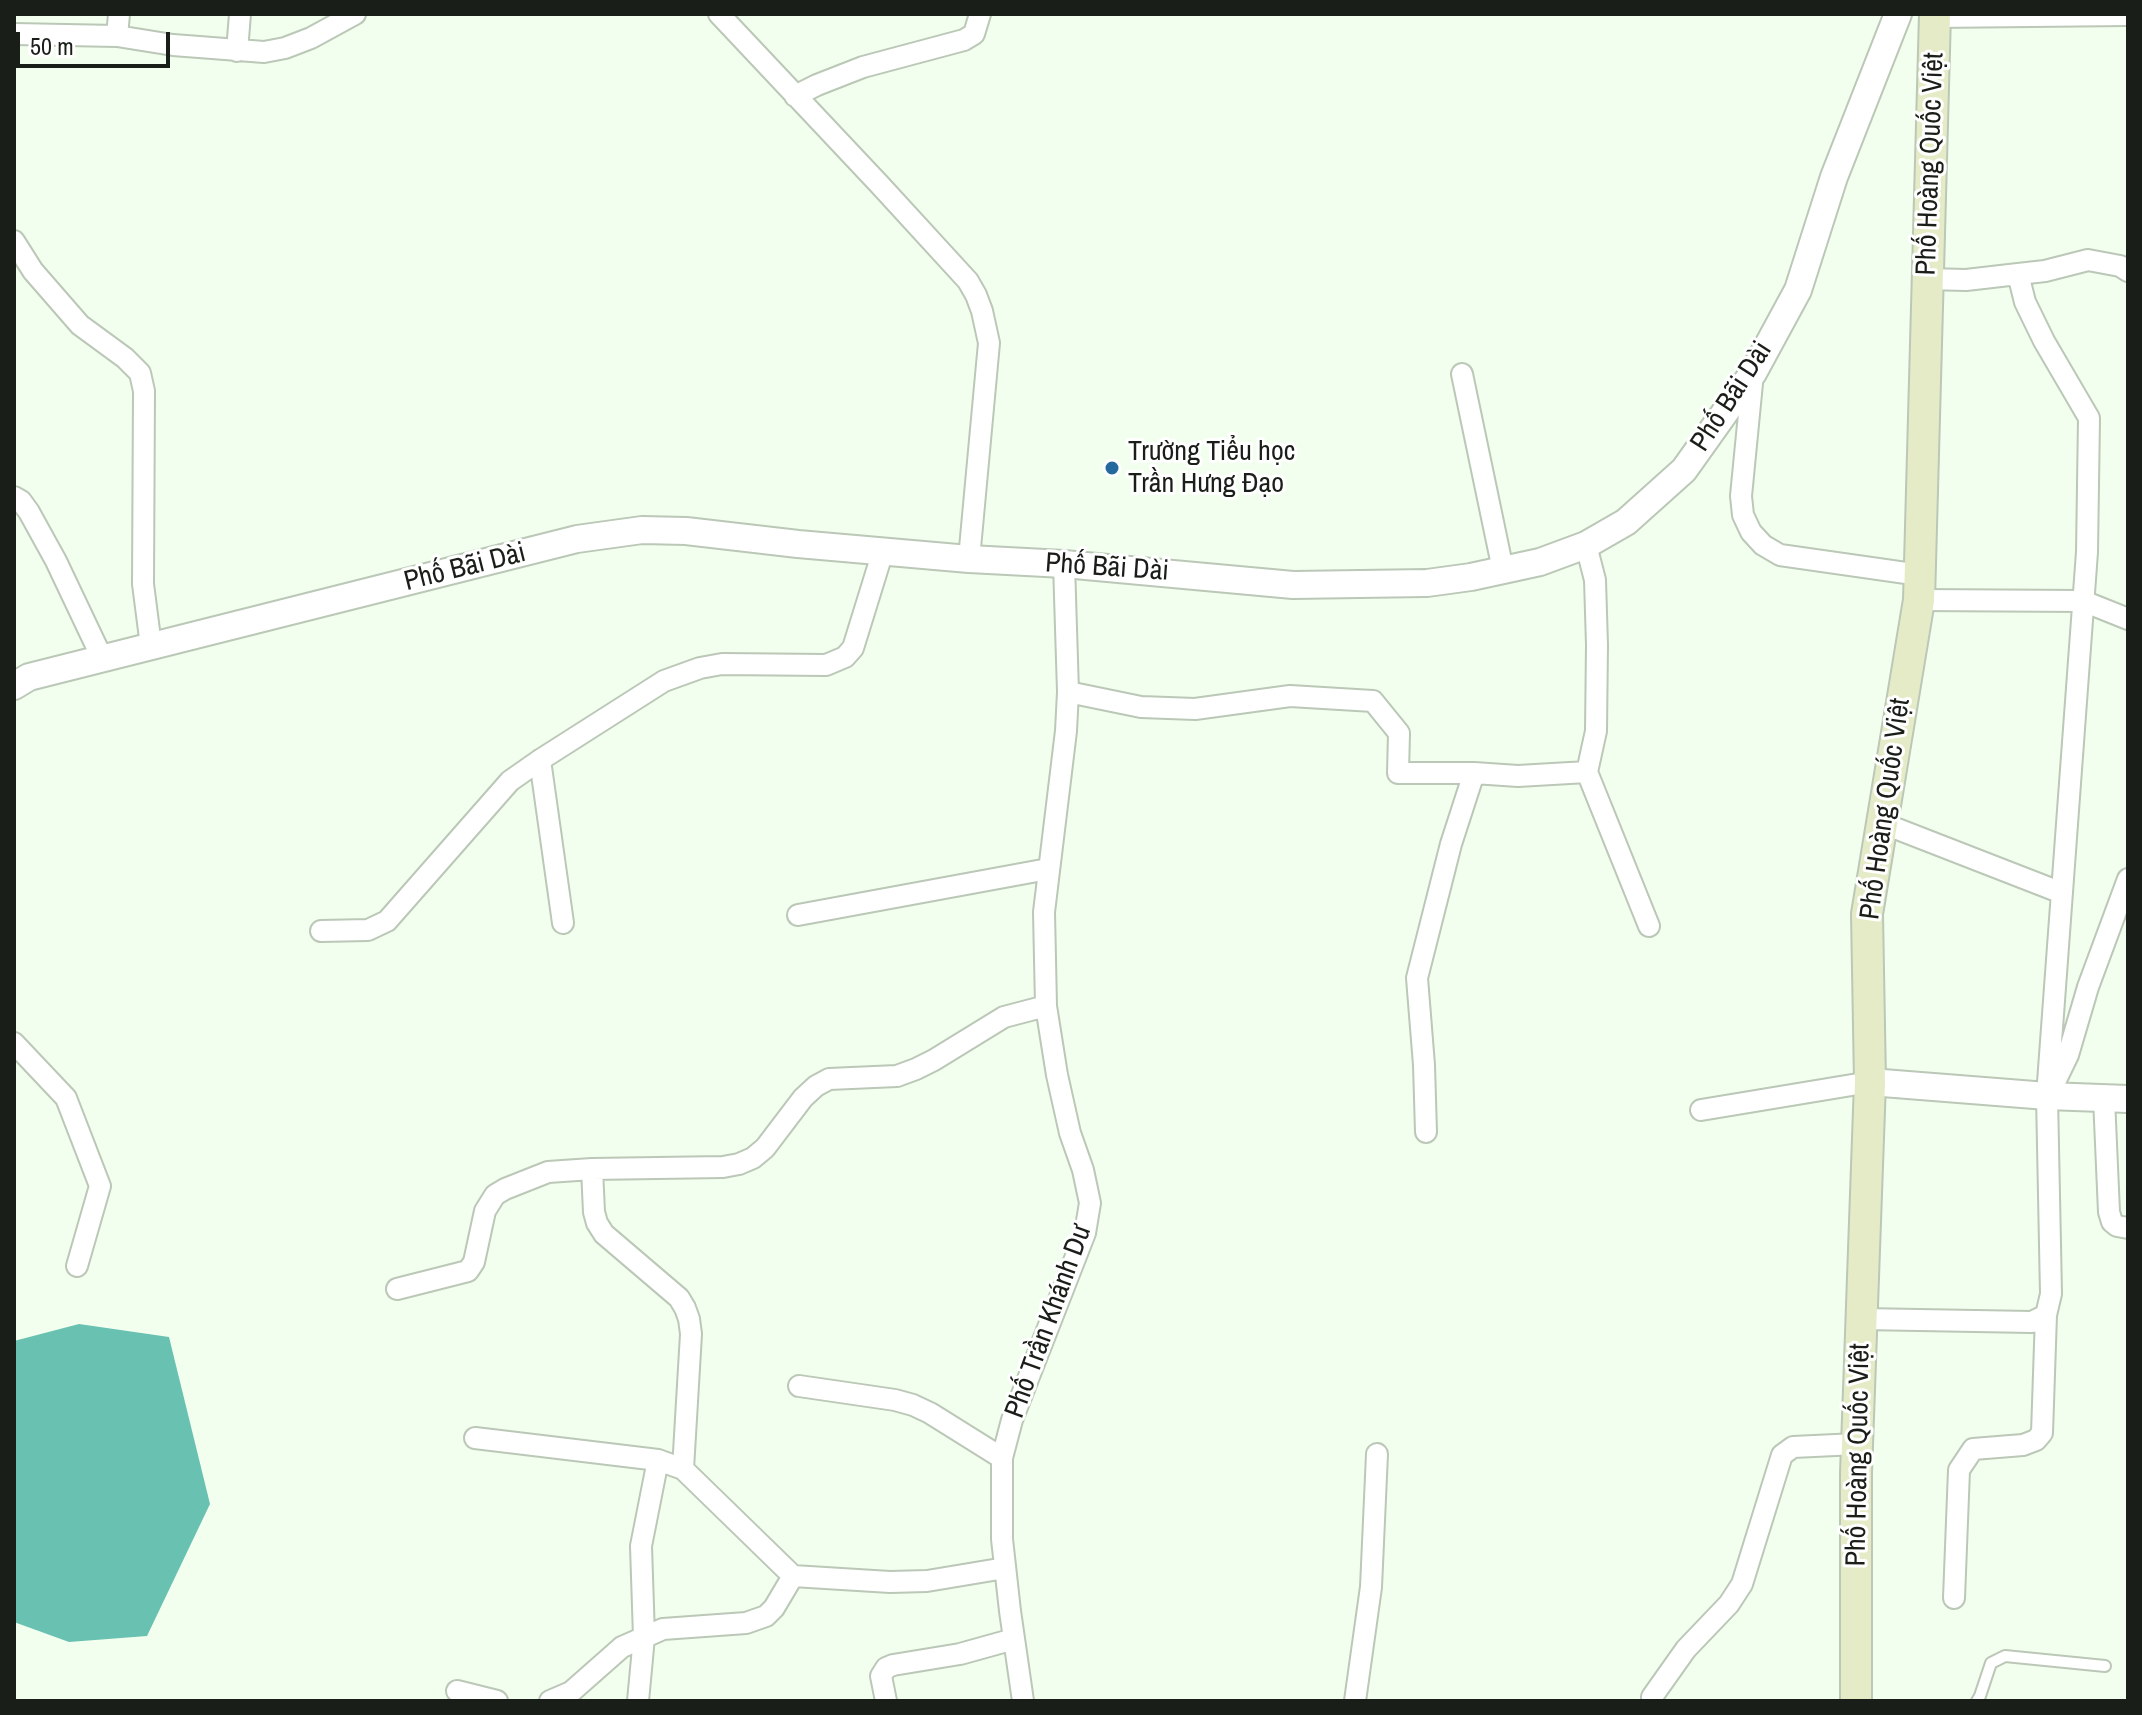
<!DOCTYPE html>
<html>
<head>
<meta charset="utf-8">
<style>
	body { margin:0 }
	#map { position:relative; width:2142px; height:1715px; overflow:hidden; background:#f2ffee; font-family:"Archivo Narrow",sans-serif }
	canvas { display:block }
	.frame { position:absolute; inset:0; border:16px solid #1a1e18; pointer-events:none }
	.scale { position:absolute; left:16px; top:32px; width:154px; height:36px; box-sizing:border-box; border:4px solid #1a1e18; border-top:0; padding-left:10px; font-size:24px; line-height:28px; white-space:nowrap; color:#1a1e18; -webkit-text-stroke:6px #fff; paint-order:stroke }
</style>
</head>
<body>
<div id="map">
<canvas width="2142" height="1715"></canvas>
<div class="frame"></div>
<div class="scale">50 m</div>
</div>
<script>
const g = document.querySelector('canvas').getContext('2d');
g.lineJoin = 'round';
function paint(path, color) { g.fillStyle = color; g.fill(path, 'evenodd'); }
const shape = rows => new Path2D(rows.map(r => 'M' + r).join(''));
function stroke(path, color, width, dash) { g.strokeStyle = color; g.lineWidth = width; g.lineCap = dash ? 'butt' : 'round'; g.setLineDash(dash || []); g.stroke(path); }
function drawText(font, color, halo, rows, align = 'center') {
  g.font = font + ' "Archivo Narrow",sans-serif'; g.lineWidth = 6; g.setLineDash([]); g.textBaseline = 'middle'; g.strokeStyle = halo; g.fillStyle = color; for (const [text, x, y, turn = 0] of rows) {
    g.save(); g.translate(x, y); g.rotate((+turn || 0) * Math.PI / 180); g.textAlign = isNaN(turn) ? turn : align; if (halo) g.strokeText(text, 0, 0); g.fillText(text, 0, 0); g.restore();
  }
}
const water = shape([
	[79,1324,169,1337,210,1504,147,1636,69,1642,14,1622,14,1341]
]);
const service = shape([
	[1977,1701,1980,1696,1991,1663,2005,1656,2105,1666]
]);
const minor = shape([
	[719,14,880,185,968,281,976,295,982,311,989,343,969,559],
	[1935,17,2128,15],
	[14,34,117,36,173,45,264,52,285,48,311,38,355,14],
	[117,36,119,14],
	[237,51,240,14],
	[795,96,817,85,863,67,964,40,974,34,980,14],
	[14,241,33,271,80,325,125,358,140,373,144,391,143,584,151,646],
	[1927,279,1966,280,2018,274,2045,271,2088,260,2120,266,2128,271],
	[1753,373,1741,496,1743,515,1751,532,1763,545,1780,555,1920,575],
	[1462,374,1503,570],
	[14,497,21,501,29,512,56,561,102,658],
	[1919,600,2083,601,2128,619],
	[1068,692,1141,707,1195,709,1290,696,1373,701,1399,733,1398,773,1474,773],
	[540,760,563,923],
	[1587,772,1649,926],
	[1882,823,2062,893],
	[798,915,1048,869],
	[321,931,368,930,387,921,510,781,540,760,664,681,700,668,722,664,826,665,845,657,853,648,883,551],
	[14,1043,66,1098,100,1186,77,1266],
	[2053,1086,2068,1055,2088,987,2128,879],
	[2104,1098,2109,1212,2112,1222,2117,1226,2128,1228],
	[1701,1110,1870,1082],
	[1426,1132,1424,1065,1417,978,1451,844,1474,773,1518,776,1587,772,1596,731,1597,645,1595,580,1586,545],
	[592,1169,594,1212,597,1223,604,1234,679,1298,685,1308,689,1319,691,1334,683,1469],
	[397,1289,468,1271,474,1262,485,1211,495,1195,505,1189,548,1172,592,1169,723,1167,739,1164,753,1158,765,1148,803,1098,816,1086,829,1079,897,1076,916,1069,934,1060,1004,1017,1046,1006],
	[1862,1319,2032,1322,2046,1315,2051,1294,2047,1096,2087,552,2089,418,2044,341,2025,302,2018,274],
	[799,1386,895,1400,913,1405,930,1413,1002,1458],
	[475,1438,658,1460,683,1469,793,1576,890,1582,927,1581,1005,1568],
	[1954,1598,1959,1470,1973,1449,2023,1445,2036,1440,2042,1433,2046,1315],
	[457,1691,497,1701],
	[1652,1697,1686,1649,1729,1604,1742,1584,1782,1455,1793,1447,1857,1444],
	[550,1701,571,1692,622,1647,663,1629,746,1623,766,1616,774,1608,793,1576],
	[638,1701,644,1637,641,1546,658,1460],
	[886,1701,881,1676,886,1668,893,1665,960,1654,1014,1639],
	[1023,1701,1010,1611,1002,1539,1002,1458,1012,1420,1085,1233,1090,1203,1083,1170,1070,1133,1057,1075,1046,1006,1044,912,1066,731,1068,692,1064,564],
	[1355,1701,1371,1587,1377,1454]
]);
const tertiary = shape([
	[14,686,29,677,577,539,642,530,686,531,798,544,969,559,1064,564,1293,585,1427,583,1471,577,1540,562,1586,545,1626,522,1684,470,1753,373,1798,290,1834,177,1898,14],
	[1870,1082,2047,1096,2128,1099]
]);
const secondary = shape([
	[1856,1701,1856,1473,1870,1082,1867,914,1919,600,1935,14]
]);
const markers = [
	[1112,468,8,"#24699e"]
];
const streetNames = [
	["Phố Hoàng Quốc Việt",1931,164,-88],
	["Phố Bãi Dài",1732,397,-57],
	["Phố Bãi Dài",465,568,-14],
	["Phố Bãi Dài",1107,568,4],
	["Phố Hoàng Quốc Việt",1886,809,-82],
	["Phố Trần Khánh Dư",1049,1322,-70],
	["Phố Hoàng Quốc Việt",1859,1455,-89]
];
const poiNames = [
	["Trường Tiểu học",1128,452],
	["Trần Hưng Đạo",1128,484]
];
paint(water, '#69c1b1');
stroke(service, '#bbc7b7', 14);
stroke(minor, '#bbc7b7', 24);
stroke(tertiary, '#bbc7b7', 30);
stroke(secondary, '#bbc7b7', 34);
stroke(service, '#fff', 10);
stroke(minor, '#fff', 20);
stroke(tertiary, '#fff', 26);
stroke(secondary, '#e6ebc7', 30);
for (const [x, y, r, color] of markers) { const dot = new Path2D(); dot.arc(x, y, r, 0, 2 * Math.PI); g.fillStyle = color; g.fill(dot); stroke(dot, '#fff', 3); }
drawText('28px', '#1a1e18', '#fff', streetNames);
drawText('28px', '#1a1e18', '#fff', poiNames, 'left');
</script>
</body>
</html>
